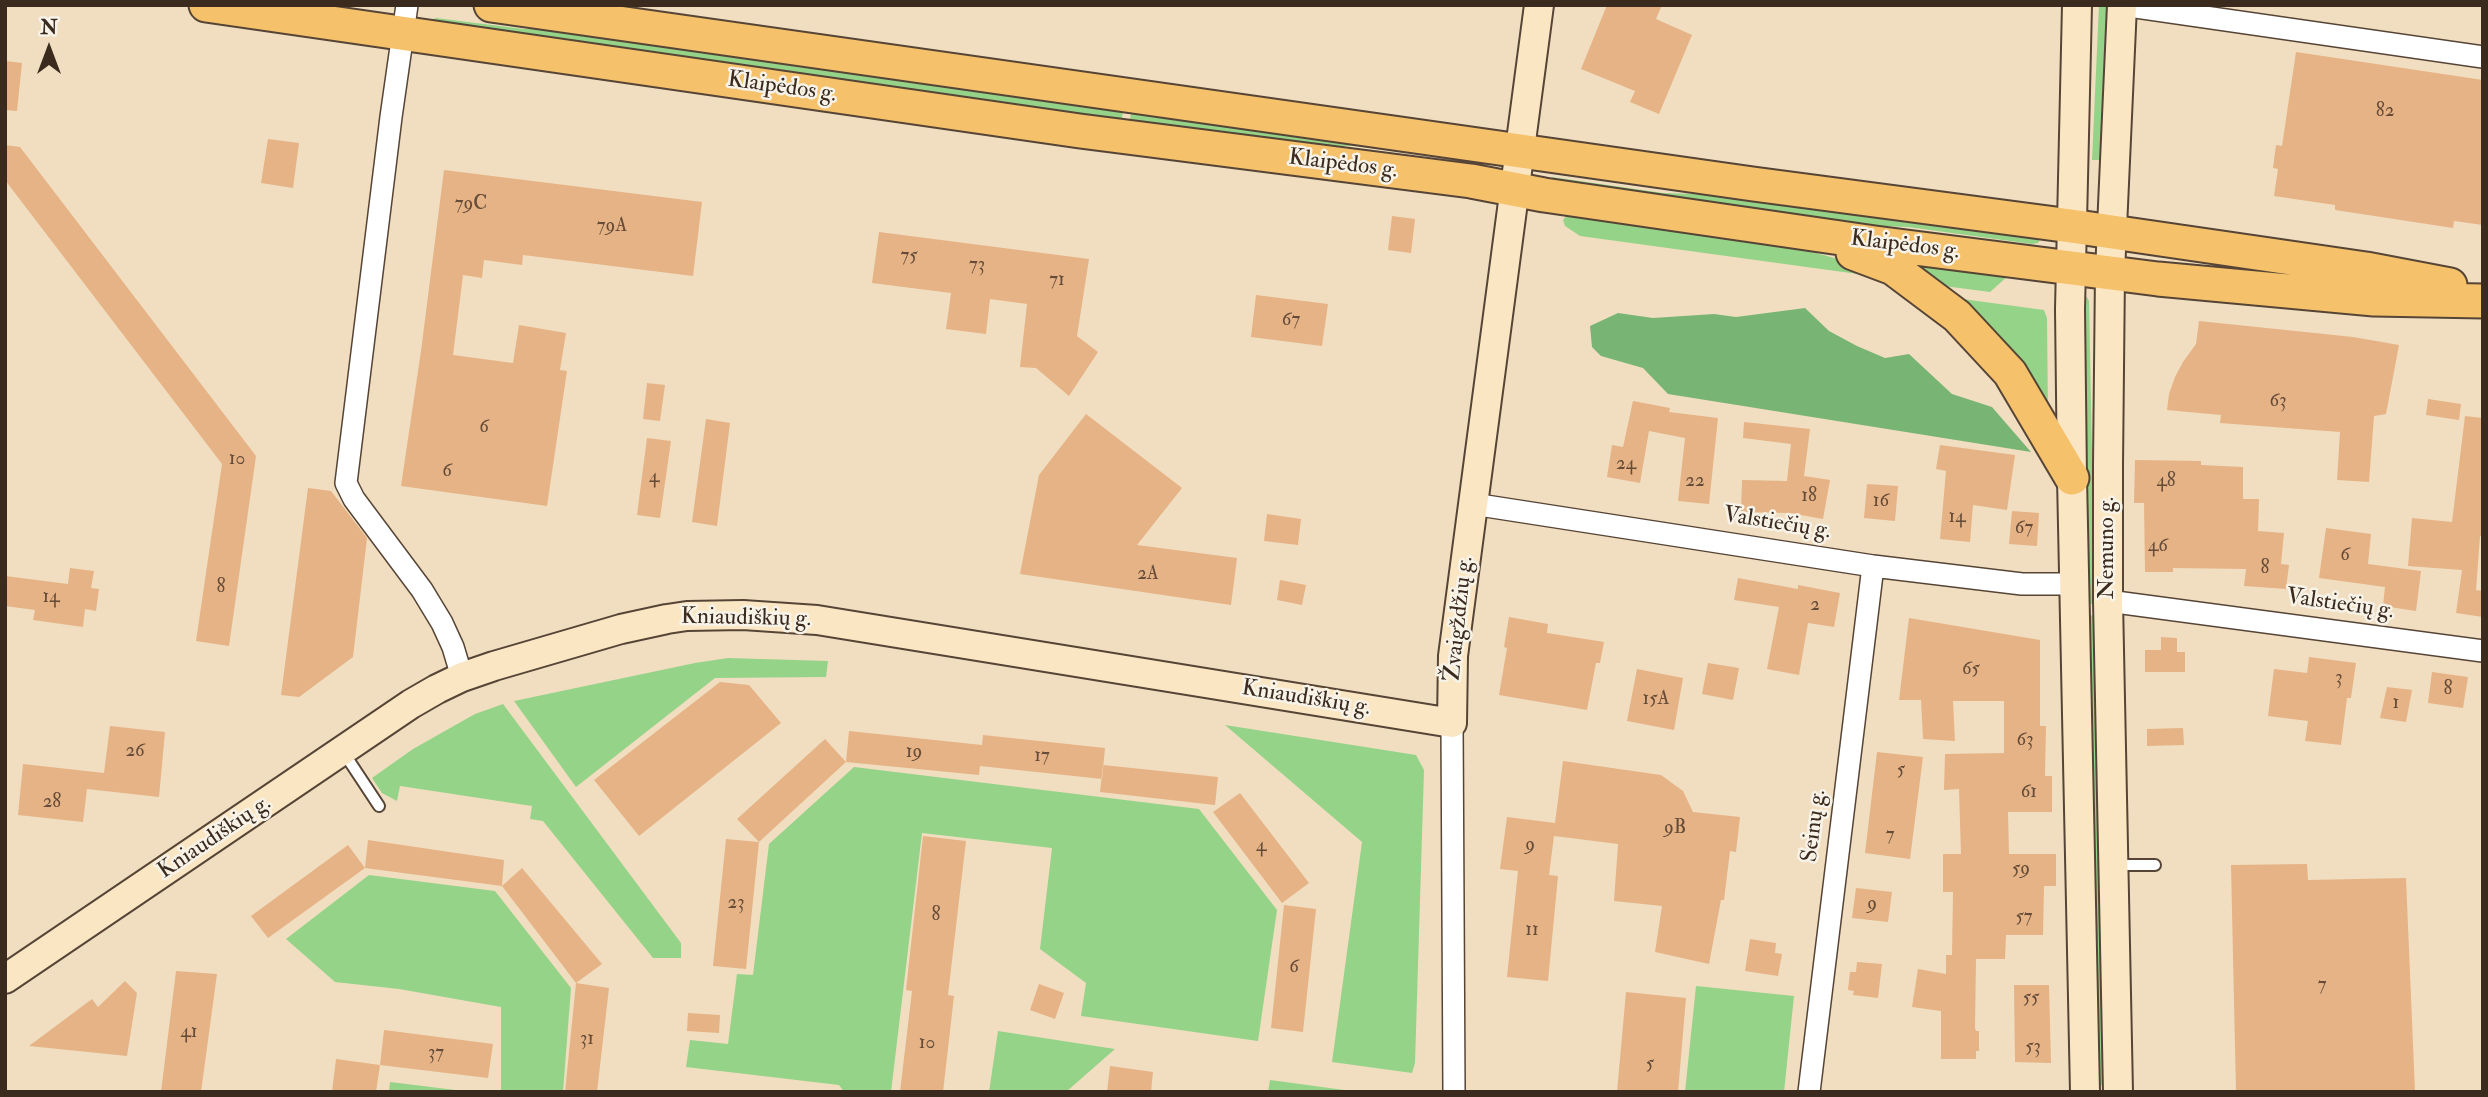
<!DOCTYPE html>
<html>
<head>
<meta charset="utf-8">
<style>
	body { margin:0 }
	#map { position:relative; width:2488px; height:1097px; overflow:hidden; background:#f1dec0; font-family:"IM FELL Double Pica",serif }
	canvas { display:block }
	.frame { position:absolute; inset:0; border:7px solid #3b2a1e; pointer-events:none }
	.north { position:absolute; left:14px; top:14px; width:70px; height:70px; -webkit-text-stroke:5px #f7f3e8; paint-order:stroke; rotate:0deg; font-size:19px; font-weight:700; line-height:28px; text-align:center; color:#3b2a1e }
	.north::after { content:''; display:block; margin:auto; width:24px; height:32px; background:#3b2a1e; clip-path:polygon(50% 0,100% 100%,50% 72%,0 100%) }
</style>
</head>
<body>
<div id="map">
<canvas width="2488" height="1097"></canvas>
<div class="frame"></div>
<div class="north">N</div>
</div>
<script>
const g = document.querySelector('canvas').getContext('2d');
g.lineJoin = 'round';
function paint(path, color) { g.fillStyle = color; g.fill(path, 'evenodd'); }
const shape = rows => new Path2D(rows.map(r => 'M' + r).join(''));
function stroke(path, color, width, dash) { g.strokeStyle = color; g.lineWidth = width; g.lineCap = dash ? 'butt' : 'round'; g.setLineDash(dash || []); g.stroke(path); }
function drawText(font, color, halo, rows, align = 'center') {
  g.font = font + ' "IM FELL Double Pica",serif'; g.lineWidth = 5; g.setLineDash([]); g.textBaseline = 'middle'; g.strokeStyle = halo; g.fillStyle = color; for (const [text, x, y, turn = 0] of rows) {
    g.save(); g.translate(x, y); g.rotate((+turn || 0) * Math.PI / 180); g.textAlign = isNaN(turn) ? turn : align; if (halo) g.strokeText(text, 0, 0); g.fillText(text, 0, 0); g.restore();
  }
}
const green = shape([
	[2099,5,2108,5,2102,160,2092,160],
	[436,18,524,29,581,29,1124,106,1121,124,430,25,431,20],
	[1132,107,1489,162,1354,146,1270,145,1129,125],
	[1552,177,1663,193,1755,196,2037,236,2040,239,2038,243,2032,244,1908,227,1822,224,1551,185],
	[1569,213,1798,248,1838,259,1887,278,1580,236,1565,226,1563,220],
	[1905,259,2009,275,1990,292,1944,286],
	[2081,297,2087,297,2089,301,2095,604,2086,604],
	[1955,298,2044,310,2047,318,2048,415],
	[2095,615,2106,1085,2096,1085,2086,616],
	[728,658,828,661,826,677,715,678,576,787,514,701,695,663],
	[503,704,681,943,681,958,653,958,543,821,530,819,532,806,400,786,397,801,382,793,372,778,413,749,475,714],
	[1225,725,1416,755,1424,770,1415,1063,1412,1073,1332,1062,1362,842],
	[854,767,1199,809,1277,910,1258,1041,1081,1016,1086,983,1040,949,1052,848,922,833,891,1092,844,1092,839,1085,686,1067,690,1040,728,1044,737,974,753,975,769,844],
	[369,875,495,891,571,988,563,1092,501,1092,501,1007,399,989,335,982,286,939],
	[1696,986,1794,996,1784,1092,1685,1092],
	[998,1031,1115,1049,1066,1092,989,1092],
	[1270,1080,1359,1092,1268,1092],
	[390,1082,472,1092,389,1092]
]);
const forest = shape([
	[1805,308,1829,331,1857,346,1885,358,1909,354,1952,394,1992,407,2031,452,1668,394,1643,368,1601,356,1592,347,1590,326,1618,313,1653,318,1714,314,1736,317]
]);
const building = shape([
	[1607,5,1662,5,1656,19,1692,35,1659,114,1630,102,1635,91,1581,69],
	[2296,52,2483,80,2483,225,2454,221,2453,228,2335,210,2335,205,2274,196,2278,169,2273,168,2276,145,2282,146],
	[5,61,22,63,17,111,5,110],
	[268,139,299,143,293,188,261,183],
	[5,145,20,147,256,456,229,646,196,641,222,464,5,180],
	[444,170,702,202,693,276,523,255,522,265,484,260,482,278,463,275,453,355,513,363,519,325,566,333,560,370,567,371,547,506,401,486,421,351],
	[1392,216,1415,219,1411,253,1388,250],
	[879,232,1089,259,1077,336,1098,352,1069,396,1036,368,1020,367,1027,304,990,299,986,334,946,329,951,293,872,283],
	[1256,295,1328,304,1322,346,1251,337],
	[2199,321,2353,337,2399,345,2386,414,2374,416,2369,482,2337,480,2340,432,2220,423,2221,415,2167,410,2169,394,2175,377,2183,362,2196,344],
	[647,383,665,385,660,421,643,419],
	[2428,399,2461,404,2459,420,2426,415],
	[1633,401,1670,408,1669,412,1718,418,1709,504,1678,501,1685,438,1649,431,1640,483,1607,477,1612,445,1623,447],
	[1086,414,1182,488,1137,545,1237,558,1231,605,1020,574,1039,475],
	[2465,416,2483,418,2483,536,2480,536,2476,590,2483,591,2483,617,2456,613,2462,570,2408,566,2412,518,2452,522],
	[706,419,730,423,717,526,692,522],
	[1744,422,1810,429,1804,476,1830,480,1823,519,1790,513,1741,512,1742,480,1787,481,1791,444,1743,438],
	[647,438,671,441,660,518,637,515],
	[1940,445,2015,455,2007,510,1973,505,1970,542,1940,539,1946,471,1936,469],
	[2135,460,2201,461,2201,465,2243,467,2243,499,2259,499,2258,531,2284,533,2281,564,2289,565,2286,589,2244,586,2246,569,2173,568,2173,572,2145,572,2144,503,2134,503],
	[1867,484,1898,486,1895,521,1864,518],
	[308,488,331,491,367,538,353,657,299,697,281,695],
	[2012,511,2039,513,2037,546,2009,544],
	[1267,514,1301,519,1298,545,1264,541],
	[2326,528,2371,534,2368,564,2421,571,2416,611,2383,606,2385,587,2319,578],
	[70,568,94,571,91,588,99,589,96,611,85,609,83,627,33,620,35,610,5,606,5,576,68,584],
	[1738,578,1798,589,1798,585,1840,593,1834,627,1808,623,1799,675,1767,669,1779,607,1734,600],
	[1280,580,1306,585,1302,605,1277,600],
	[1509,617,1548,624,1547,633,1604,642,1600,663,1596,663,1587,710,1499,695,1507,648,1504,647],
	[1909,618,2040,640,2040,726,2046,726,2045,776,2052,776,2052,812,2008,812,2009,854,2056,854,2056,886,2044,886,2043,935,2006,935,2005,959,1976,959,1975,1028,1976,1031,1979,1031,1979,1051,1976,1051,1976,1059,1941,1059,1941,1011,1912,1007,1918,969,1946,974,1946,955,1952,955,1953,892,1943,892,1943,854,1961,854,1959,789,1944,790,1945,754,2004,753,2004,701,1953,701,1955,741,1923,739,1921,700,1899,700],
	[2161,637,2177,638,2177,652,2185,652,2185,672,2145,672,2145,650,2161,650],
	[2309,657,2356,663,2351,698,2347,698,2341,745,2305,741,2308,721,2268,716,2274,669,2307,673],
	[1708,663,1739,668,1733,700,1702,694],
	[1637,669,1683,678,1674,730,1627,721],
	[2432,672,2468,677,2463,708,2428,703],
	[720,682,749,685,781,723,639,836,594,780],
	[2387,687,2412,690,2406,722,2380,718],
	[110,726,165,732,159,797,87,789,83,822,18,815,23,764,104,773],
	[2183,728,2184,745,2147,746,2147,729],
	[849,731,982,745,983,735,1105,748,1102,779,980,766,979,775,846,762],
	[825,739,846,762,759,842,737,819],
	[1877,752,1923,757,1910,859,1865,853],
	[1563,761,1661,775,1683,791,1693,812,1740,817,1736,852,1730,851,1724,900,1721,900,1709,964,1655,952,1662,906,1614,901,1618,844,1554,836,1549,875,1558,876,1548,981,1507,977,1518,871,1500,869,1507,817,1555,823],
	[1103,765,1218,777,1215,805,1100,792],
	[1240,793,1309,883,1282,903,1213,812],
	[923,836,966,841,948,995,954,996,943,1092,900,1092,912,991,906,990],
	[726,839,759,842,746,969,713,966],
	[368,840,504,860,502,886,365,868],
	[348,845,365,868,268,938,251,916],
	[2307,864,2308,880,2406,878,2415,1092,2236,1092,2231,865],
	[522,868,602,964,576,983,502,886],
	[1856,888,1892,892,1888,922,1852,918],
	[1284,905,1316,909,1303,1032,1271,1028],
	[1750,939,1776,943,1775,953,1782,954,1778,976,1745,971],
	[1857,962,1882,964,1878,998,1853,995,1854,991,1848,990,1850,972,1856,972],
	[176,971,217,974,201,1092,161,1092],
	[125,981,137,993,127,1056,29,1046,92,999,98,1007],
	[576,983,609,988,597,1092,565,1092],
	[1039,984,1064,993,1055,1019,1030,1010],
	[2014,985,2049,985,2051,1063,2015,1062],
	[1626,992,1686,998,1678,1092,1617,1092],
	[688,1013,720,1015,719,1033,687,1031],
	[384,1030,493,1044,488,1078,380,1065],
	[336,1059,380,1065,376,1092,332,1092],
	[1110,1066,1153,1072,1151,1092,1107,1092]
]);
const service = shape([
	[344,753,379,806],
	[2114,865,2155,865]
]);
const minor = shape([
	[407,5,391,117,346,483,354,499,422,590,442,623,453,647,462,677],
	[2122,5,2483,57],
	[1473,504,1873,566,2022,584,2074,584],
	[2108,601,2483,651],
	[1452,723,1454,1092],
	[1809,1092,1873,566]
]);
const secondary = shape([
	[2077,5,2070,309,2072,478,2085,1092],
	[5,979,411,704,437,689,462,677,494,666,621,629,667,619,687,616,743,615,817,620,1452,723,1453,656,1539,5],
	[2118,1092,2108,601,2108,465,2110,272,2122,5]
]);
const trunk = shape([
	[206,5,1080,131,1471,181,1544,195,1875,243,2158,279,2374,299,2483,301],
	[491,5,1753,184,2071,226,2366,269,2450,285],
	[1853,253,1893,268,1957,316,2010,373,2072,478]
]);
const numberNames = [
	["82",2385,112],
	["79C",471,205],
	["79A",612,227],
	["75",909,257],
	["73",977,266],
	["71",1057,281],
	["67",1291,321],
	["63",2278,402],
	["6",484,428],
	["10",237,460],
	["24",1626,465],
	["6",447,472],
	["4",654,478],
	["22",1695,482],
	["48",2166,482],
	["18",1809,497],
	["16",1881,502],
	["14",1957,518],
	["67",2024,529],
	["46",2158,547],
	["6",2345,556],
	["8",2265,569],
	["2A",1148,575],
	["8",221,588],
	["14",51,598],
	["2",1815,606],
	["65",1971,670],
	["3",2339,679],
	["8",2448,690],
	["15A",1656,700],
	["1",2396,704],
	["63",2025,741],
	["26",135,752],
	["19",914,753],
	["17",1042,757],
	["5",1901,771],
	["61",2029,793],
	["28",52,803],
	["9B",1675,829],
	["7",1890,836],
	["9",1530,846],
	["4",1261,847],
	["59",2021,870],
	["23",736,904],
	["9",1872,905],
	["8",936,916],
	["57",2024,918],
	["11",1532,931],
	["6",1294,968],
	["7",2322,986],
	["55",2031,999],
	["41",189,1033],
	["31",587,1040],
	["10",927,1044],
	["53",2033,1048],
	["37",436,1054],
	["5",1650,1065]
];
const streetNames = [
	["Klaipėdos g.",782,88,8],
	["Klaipėdos g.",1343,165,7],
	["Klaipėdos g.",1905,246,7],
	["Valstiečių g.",1777,524,9],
	["Nemuno g.",2108,548,-90],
	["Valstiečių g.",2340,605,8],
	["Kniaudiškių g.",746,619,1],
	["Žvaigždžių g.",1460,619,-84],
	["Kniaudiškių g.",1306,699,9],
	["Seinų g.",1815,826,-83],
	["Kniaudiškių g.",215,838,-34]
];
paint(green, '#95d389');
paint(forest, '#78b575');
paint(building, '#e5b386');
stroke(service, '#564536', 14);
stroke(minor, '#564536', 24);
stroke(secondary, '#564536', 32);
stroke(trunk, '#564536', 37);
stroke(service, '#fff', 10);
stroke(minor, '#fff', 21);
stroke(secondary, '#fbe6c4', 28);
stroke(trunk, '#f5c16b', 33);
drawText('19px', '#664c38', null, numberNames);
drawText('23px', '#3b2a1e', '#f7f3e8', streetNames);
</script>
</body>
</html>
